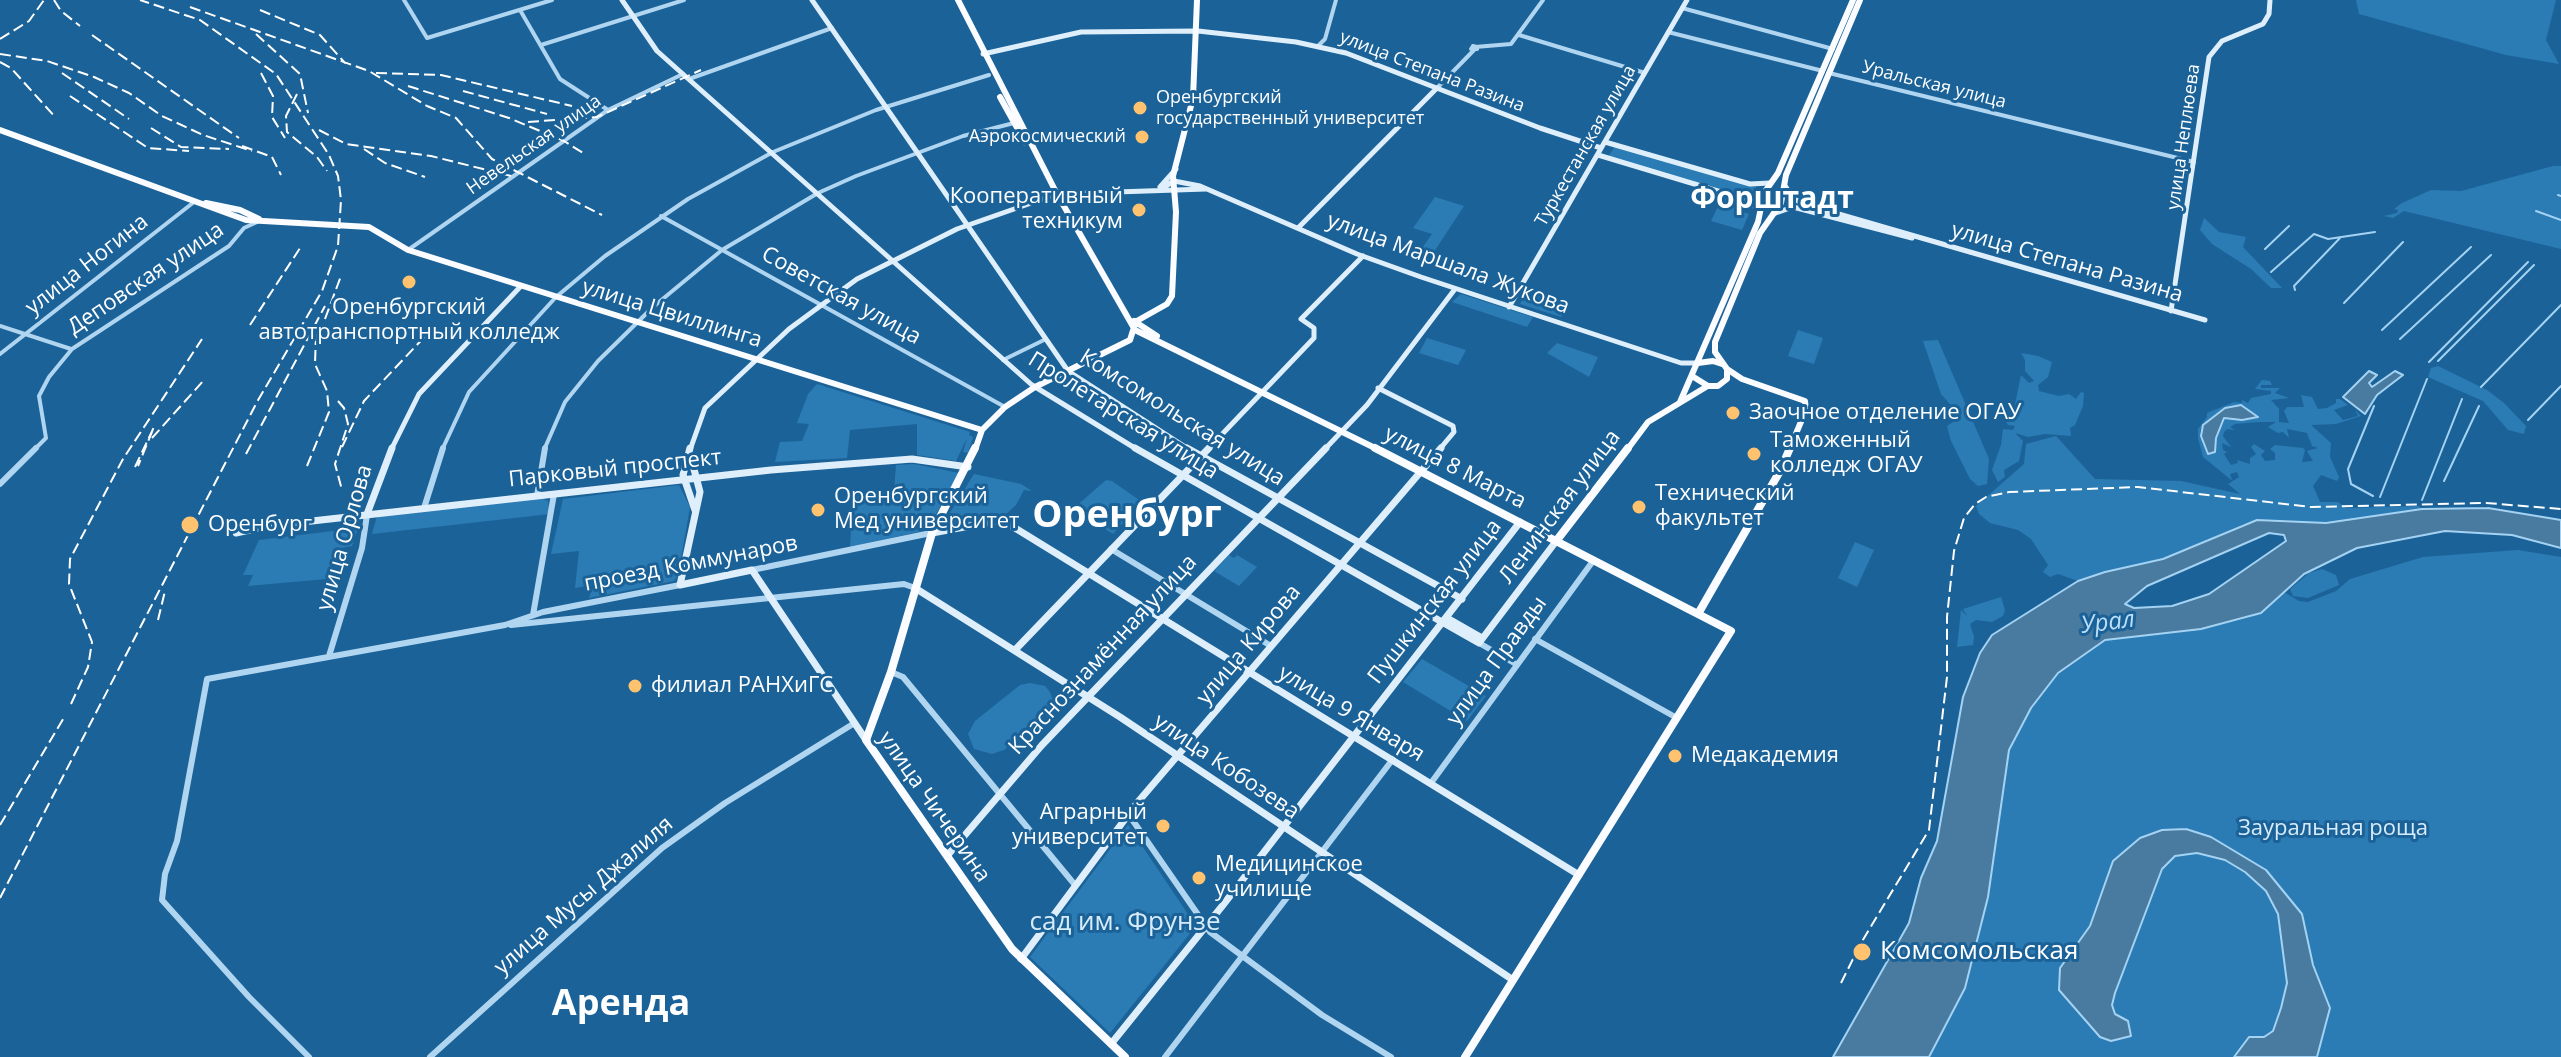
<!DOCTYPE html>
<html>
<head>
<meta charset="utf-8">
<style>
	body { margin:0 }
	canvas { display:block; background:#1b6298 }
</style>
</head>
<body>
<canvas width="2561" height="1057"></canvas>
<script>
const g = document.querySelector('canvas').getContext('2d');
g.lineJoin = 'round';
function paint(path, color) { g.fillStyle = color; g.fill(path, 'evenodd'); }
const shape = rows => new Path2D(rows.map(r => 'M' + r).join(''));
function stroke(path, color, width, dash) { g.strokeStyle = color; g.lineWidth = width; g.lineCap = dash ? 'butt' : 'round'; g.setLineDash(dash || []); g.stroke(path); }
function drawText(font, color, halo, rows, align = 'center') {
  g.font = font + ' "Open Sans",sans-serif'; g.lineWidth = 6; g.setLineDash([]); g.textBaseline = 'middle'; g.strokeStyle = halo; g.fillStyle = color; for (const [text, x, y, turn = 0] of rows) {
    g.save(); g.translate(x, y); g.rotate((+turn || 0) * Math.PI / 180); g.textAlign = isNaN(turn) ? turn : align; if (halo) g.strokeText(text, 0, 0); g.fillText(text, 0, 0); g.restore();
  }
}
const green = shape([
	[2356,0,2556,0,2546,40,2559,64,2506,55,2359,14],
	[1615,146,1756,187,1751,200,1608,157],
	[2553,166,2561,166,2561,249,2404,211,2393,218,2384,216,2397,213,2398,210,2394,209,2402,203,2431,190,2461,191],
	[1723,196,1743,202,1740,211,1749,214,1742,230,1711,221],
	[1435,197,1464,206,1432,255,1420,251,1432,234,1413,228],
	[2204,218,2219,232,2246,237,2243,247,2282,288,2271,288,2251,269,2212,244,2200,230],
	[1528,289,1568,304,1561,317,1520,304],
	[1461,294,1514,311,1533,317,1527,327,1452,302],
	[1798,330,1823,338,1814,364,1788,356],
	[1427,338,1466,350,1458,365,1419,353],
	[1938,340,1989,459,1987,484,1978,486,1970,479,1951,441,1947,426,1956,420,1955,410,1941,394,1923,341],
	[1557,343,1598,357,1589,377,1547,353],
	[2021,353,2038,356,2052,362,2048,377,2038,385,2039,391,2059,396,2069,394,2076,399,2081,392,2084,393,2083,406,2075,425,2070,428,2071,436,2045,434,2028,437,2015,433,2023,441,2019,461,2004,470,2005,477,1998,482,1992,470,2001,445,2003,429,2013,430,2015,426,2008,425,2004,419,2012,419,2021,375,2029,383,2034,381,2025,371,2025,360],
	[2438,366,2487,390,2504,403,2526,426,2524,434,2508,430,2483,401,2428,377,2431,368],
	[2262,380,2270,381,2272,385,2261,385,2261,388,2280,388,2275,393,2289,398,2271,400,2279,409,2279,422,2289,423,2284,411,2287,407,2304,407,2301,395,2312,397,2318,409,2327,408,2336,403,2336,399,2340,399,2348,405,2334,410,2343,420,2358,416,2355,410,2361,416,2336,424,2311,425,2331,443,2330,457,2339,477,2337,481,2321,475,2313,486,2320,502,2338,502,2346,508,2419,506,2422,509,2326,523,2276,520,2244,524,2163,559,2105,572,2078,581,2058,574,2050,577,2043,572,2048,565,2031,539,2018,530,1990,523,1979,514,1976,506,2024,464,2026,444,2056,436,2095,479,2181,481,2240,494,2228,484,2239,477,2237,472,2230,474,2232,480,2230,479,2203,457,2198,438,2198,429,2207,417,2207,413,2234,402,2242,403,2242,400,2248,403,2251,398,2271,394,2271,391,2255,389],
	[2241,405,2258,416,2256,419,2224,418,2216,438,2215,452,2207,452,2200,432,2203,425,2229,406],
	[2258,422,2276,422,2268,427,2278,433,2283,432,2289,438,2287,429,2307,433,2312,446,2318,448,2307,451,2313,461,2302,462,2305,450,2303,448,2275,445,2270,449,2275,453,2275,460,2265,461,2261,455,2265,451,2254,444,2251,447,2256,454,2250,458,2250,464,2237,460,2238,463,2231,465,2224,454,2227,452,2223,450,2222,443,2231,447,2223,436,2224,432,2227,429,2235,430,2230,427,2235,424],
	[817,384,970,432,969,435,973,437,968,453,963,452,967,438,956,461,917,455,917,424,850,430,847,458,775,462,780,442,802,441,809,424,797,423,808,394],
	[914,464,959,473,927,530,850,547,853,499,850,499,850,494,894,491,896,465],
	[974,474,1021,484,1032,491,1024,490,1016,505,1004,516,948,525,946,519],
	[1106,480,1112,481,1142,502,1113,534,1073,509],
	[679,485,690,507,680,564,674,572,677,577,674,581,589,598,593,585,575,588,579,551,551,554,563,499],
	[542,498,548,501,550,514,372,534,377,516],
	[358,528,352,546,336,549,326,579,248,586,253,575,243,575,259,540],
	[1855,542,1874,550,1857,587,1838,578],
	[2518,550,2561,557,2561,1057,1929,1057,1965,988,1988,897,2009,750,2031,708,2058,673,2105,640,2201,629,2244,619,2261,613,2284,592,2299,601,2308,602,2336,591,2350,579,2423,557],
	[1229,555,1234,558,1237,555,1257,567,1239,586,1214,571],
	[2322,569,2336,575,2339,585,2308,598,2293,596,2290,589,2309,573],
	[2001,597,2005,610,2003,616,1992,622,1976,620,1970,624,1974,637,1973,645,1957,647,1961,610,1967,616,1963,609],
	[1422,659,1486,696,1467,721,1403,682],
	[1030,683,1045,686,1050,692,1053,700,1049,712,1004,750,992,754,974,749,968,734,975,721,1020,685],
	[1128,825,1196,926,1110,1033,1030,957]
]);
const water = shape([
	[2369,371,2377,375,2369,383,2372,387,2395,371,2403,375,2377,395,2365,414,2343,397,2369,371],
	[2241,405,2258,417,2242,420,2224,418,2216,438,2215,452,2208,454,2201,436,2203,425,2225,408,2241,405],
	[2488,508,2561,520,2561,548,2512,535,2445,531,2357,548,2304,574,2261,613,2201,629,2105,640,2058,673,2031,708,2009,750,1988,897,1965,988,1929,1057,1833,1057,1909,923,1921,878,1937,841,1963,697,1980,653,1992,635,2078,581,2105,572,2163,559,2257,520,2326,523,2422,509,2488,508],
	[2269,533,2284,535,2286,541,2209,594,2172,606,2134,608,2125,604,2147,586,2269,533],
	[2186,829,2211,837,2266,870,2302,914,2313,965,2330,1008,2317,1057,2234,1057,2249,1037,2264,1037,2273,1031,2281,1008,2287,983,2278,914,2266,891,2245,872,2225,860,2197,853,2175,856,2162,869,2115,993,2112,1005,2115,1014,2128,1021,2131,1036,2111,1041,2100,1037,2059,990,2060,968,2090,926,2113,861,2140,838,2162,830,2186,829]
]);
const stream = shape([
	[2558,195,2561,196],
	[2536,211,2561,220],
	[2265,249,2289,226],
	[2271,272,2314,234,2328,239,2375,232],
	[2295,290,2294,286,2340,238],
	[2344,303,2403,242],
	[2382,330,2471,247],
	[2400,339,2491,255],
	[2438,361,2534,265],
	[2429,362,2528,262],
	[2481,387,2561,305],
	[2528,420,2561,386],
	[2444,481,2479,406],
	[2373,496,2351,484,2348,469,2374,406],
	[2380,497,2427,379],
	[2422,500,2462,399]
]);
const tertiaryFar1 = shape([
	[404,0,427,38,552,0],
	[1682,8,1833,49],
	[520,10,560,79,608,110],
	[1668,32,1823,71],
	[1519,35,1645,73],
	[541,45,684,0],
	[1318,46,1325,39,1336,0],
	[1473,46,1476,47,1477,49,1471,49,1473,46],
	[1475,47,1511,44,1543,0],
	[1829,73,2194,162],
	[689,79,832,28],
	[1437,88,1474,50],
	[661,216,1005,407],
	[408,250,608,110,683,74],
	[0,326,71,349],
	[0,354,194,202],
	[1003,360,1044,340],
	[34,450,46,438,39,396,49,377,72,349,229,246,244,228,257,222],
	[442,450,469,392,556,297,605,256,688,199,773,152,876,110,989,75],
	[544,450,565,402,598,361,653,307,722,250,818,193,856,176,963,136,1014,123]
]);
const tertiary = shape([
	[0,484,36,448],
	[537,496,545,448],
	[424,508,443,448],
	[1111,549,1271,646],
	[752,570,931,533],
	[533,615,554,494],
	[511,625,904,584,915,588],
	[1535,639,1677,718],
	[1479,643,1516,664],
	[329,656,362,548,367,515],
	[891,672,903,677,1075,885],
	[1431,783,1593,561],
	[1129,815,1210,932,1322,1015,1391,1057],
	[309,1057,249,997,162,900,165,874,177,841,207,679,505,625,543,612,680,585],
	[430,1057,662,848,725,803,853,724],
	[1165,1057,1393,759]
]);
const secondaryFar1 = shape([
	[622,0,657,51,1032,385,1138,450],
	[812,0,1068,371,1190,450],
	[983,54,1081,32,1198,31,1296,42,1346,53,1540,128,1601,148],
	[1605,142,1750,184,1770,183],
	[1598,155,1741,198,1759,209],
	[1160,187,1176,169],
	[1786,187,1792,198,1804,204,2205,320],
	[1161,189,1174,181,1200,186,1357,254,1421,277,1681,363,1698,363],
	[1773,214,1793,207,1912,238],
	[1298,228,1437,88],
	[1509,307,1687,0],
	[2171,311,2209,57,2222,41,2263,24,2269,14,2270,0],
	[1378,388,1453,426,1454,432,1439,450],
	[391,450,419,394,521,286],
	[690,450,705,408,789,329,857,279,957,229,1057,194,1206,189],
	[1207,450,1314,338,1314,328,1301,319,1363,256],
	[1324,450,1367,405,1455,289]
]);
const secondary = shape([
	[690,448,683,475,695,510],
	[1135,448,1479,643,1557,540],
	[1187,448,1462,599],
	[690,454,700,492,680,585,752,570,866,740],
	[367,514,392,448],
	[236,532,240,524,264,525],
	[236,533,267,526,771,470,912,459,968,467],
	[932,533,1002,520,1579,875],
	[915,588,1120,717,1513,980],
	[1447,618,1482,638],
	[1015,650,1209,448],
	[947,856,1042,745,1326,448],
	[1021,959,1137,803,1441,448],
	[1111,1044,1223,905,1520,522]
]);
const primaryFar1 = shape([
	[958,0,1057,194,1135,330,1379,450],
	[1000,97,1025,142],
	[0,130,246,220,369,227,408,250,982,430],
	[206,203,240,210,259,219],
	[1134,321,1157,336],
	[1135,322,1167,304,1172,296,1176,212,1173,176,1193,98,1197,0],
	[1698,363,1713,361,1722,364],
	[1727,369,1742,379,1805,401,1806,410,1789,450],
	[1692,376,1708,386,1718,386,1727,379,1727,369,1715,352,1715,342,1760,233,1781,203,1786,175,1860,0],
	[1680,402,1758,222,1764,193,1778,173,1853,0],
	[975,450,982,430,1005,407,1035,387,1130,340,1136,321],
	[1627,450,1648,422,1706,387]
]);
const primary = shape([
	[975,448,932,533,891,672,866,740,1012,949,1125,1057],
	[1375,448,1731,631,1465,1057],
	[1557,540,1628,448],
	[1698,614,1780,471,1790,448]
]);
const rail = shape([
	[54,0,61,11,80,26],
	[190,7,369,71,427,106,456,118,492,159,602,215],
	[260,10,320,35,345,63],
	[256,34,300,74,308,113],
	[92,35,239,138],
	[0,39,29,21,44,0],
	[0,54,47,61,94,77,129,93,162,116,203,135,252,151],
	[0,62,11,68,56,118],
	[62,73,129,119],
	[261,73,273,96,272,117,285,138],
	[376,73,441,75,572,106],
	[408,86,509,118,564,141,583,153],
	[463,91,547,114],
	[297,94,286,116,287,132,317,157,327,171],
	[70,96,148,148,189,151],
	[528,122,597,117,701,70],
	[151,128,181,147,229,149],
	[319,130,346,144,431,156,511,176],
	[242,146,272,157,281,175],
	[364,149,385,163,425,177],
	[325,319,341,276],
	[250,325,302,245],
	[338,401,344,408,348,424,335,464,342,490],
	[152,438,205,379],
	[342,447,364,401,431,330],
	[246,454,325,306],
	[307,466,329,412,327,391,315,364,316,334],
	[135,467,154,427,138,466],
	[158,620,165,591],
	[71,704,88,667,92,642,69,584,70,559,123,459,202,339],
	[0,825,65,716],
	[0,898,257,402,322,291,338,246,341,200,338,176,329,155,276,74,200,20,140,0],
	[1841,983,1861,943,1929,830,1947,677,1947,617,1954,551,1964,518,1975,504,1986,497,2009,492,2138,487,2311,507,2486,503,2561,509]
]);
const markers = [
	[1140,108,8,"#ffc370"],
	[1142,137,8,"#ffc370"],
	[1139,210,8,"#ffc370"],
	[409,282,8,"#ffc370"],
	[1733,413,8,"#ffc370"],
	[1754,454,8,"#ffc370"],
	[1639,507,8,"#ffc370"],
	[818,510,8,"#ffc370"],
	[190,525,10,"#ffc370"],
	[635,686,8,"#ffc370"],
	[1675,756,8,"#ffc370"],
	[1163,826,8,"#ffc370"],
	[1199,878,8,"#ffc370"],
	[1862,952,10,"#ffc370"]
];
const farStreetnames = [
	["улица Степана Разина",1432,72,21],
	["Уральская улица",1934,85,14],
	["улица Неплюева",2184,137,-82],
	["Невельская улица",534,145,-35],
	["Туркестанская улица",1586,146,-60]
];
const farPoinames = [
	["Оренбургский",1156,98],
	["государственный университет",1156,119],
	["Аэрокосмический",1126,137,"right"]
];
const poiNames = [
	["Кооперативный",1123,197,"right"],
	["техникум",1123,222,"right"],
	["Оренбургский",409,308,"center"],
	["автотранспортный колледж",409,333,"center"],
	["Заочное отделение ОГАУ",1749,413],
	["Таможенный",1770,441],
	["колледж ОГАУ",1770,466],
	["Технический",1655,494],
	["факультет",1655,519],
	["Оренбургский",834,497],
	["Мед университет",834,522],
	["Оренбург",208,525],
	["филиал РАНХиГС",651,686],
	["Медакадемия",1691,756],
	["Аграрный",1147,813,"right"],
	["университет",1147,838,"right"],
	["Медицинское",1215,865],
	["училище",1215,890]
];
const streetNames = [
	["улица Степана Разина",2067,263,16],
	["улица Маршала Жукова",1448,264,20],
	["улица Ногина",87,265,-38],
	["Деповская улица",146,279,-34],
	["Советская улица",841,296,29],
	["улица Цвиллинга",672,314,17],
	["Пролетарская улица",1123,416,32],
	["Комсомольская улица",1182,418,32],
	["улица 8 Марта",1455,468,27],
	["Парковый проспект",615,469,-6],
	["Ленинская улица",1560,507,-53],
	["улица Орлова",345,538,-74],
	["проезд Коммунаров",691,564,-11],
	["Пушкинская улица",1435,602,-52],
	["улица Кирова",1249,645,-50],
	["Краснознамённая улица",1103,655,-47],
	["улица Правды",1497,661,-54],
	["улица 9 Января",1351,714,31],
	["улица Кобозева",1226,767,34],
	["улица Чичерина",934,807,55],
	["улица Мусы Джалиля",584,896,-41]
];
const parkNames = [
	["Зауральная роща",2333,829]
];
const waterNames = [
	["Урал",2108,623,-7]
];
const nearParknames = [
	["сад им. Фрунзе",1125,923]
];
const nearPoinames = [
	["Комсомольская",1880,952]
];
const districtNames = [
	["Форштадт",1772,199]
];
const nearDistrictnames = [
	["Аренда",621,1005]
];
const townNames = [
	["Оренбург",1127,516]
];
paint(green, '#2b7bb4');
paint(water, '#497a9f');
stroke(water, '#a4d2f2', 2);
stroke(stream, '#a4d2f2', 2);
stroke(tertiaryFar1, '#b0d5f0', 4);
stroke(tertiary, '#b0d5f0', 6);
stroke(secondaryFar1, '#deeffb', 5);
stroke(secondary, '#deeffb', 7);
stroke(primaryFar1, '#fafcff', 6);
stroke(primary, '#fafcff', 8);
stroke(rail, '#fff', 2, [11, 5]);
for (const [x, y, r, color] of markers) { const dot = new Path2D(); dot.arc(x, y, r, 0, 2 * Math.PI); g.fillStyle = color; g.fill(dot); stroke(dot, '#1b6298', 3); }
drawText('18px', '#fff', '#1b6298', farStreetnames);
drawText('18px', '#fff', '#1b6298', farPoinames, 'left');
drawText('22px', '#fff', '#1b6298', poiNames, 'left');
drawText('22px', '#fff', '#1b6298', streetNames);
drawText('22px', '#d7ecfb', '#1b6298', parkNames);
drawText('italic 24px', '#bddff7', '#1b6298', waterNames);
drawText('26px', '#d7ecfb', '#1b6298', nearParknames);
drawText('26px', '#fff', '#1b6298', nearPoinames, 'left');
drawText('bold 30px', '#fff', '#1b6298', districtNames);
drawText('bold 36px', '#fff', '#1b6298', nearDistrictnames);
drawText('bold 38px', '#fff', '#1b6298', townNames);
</script>
</body>
</html>
